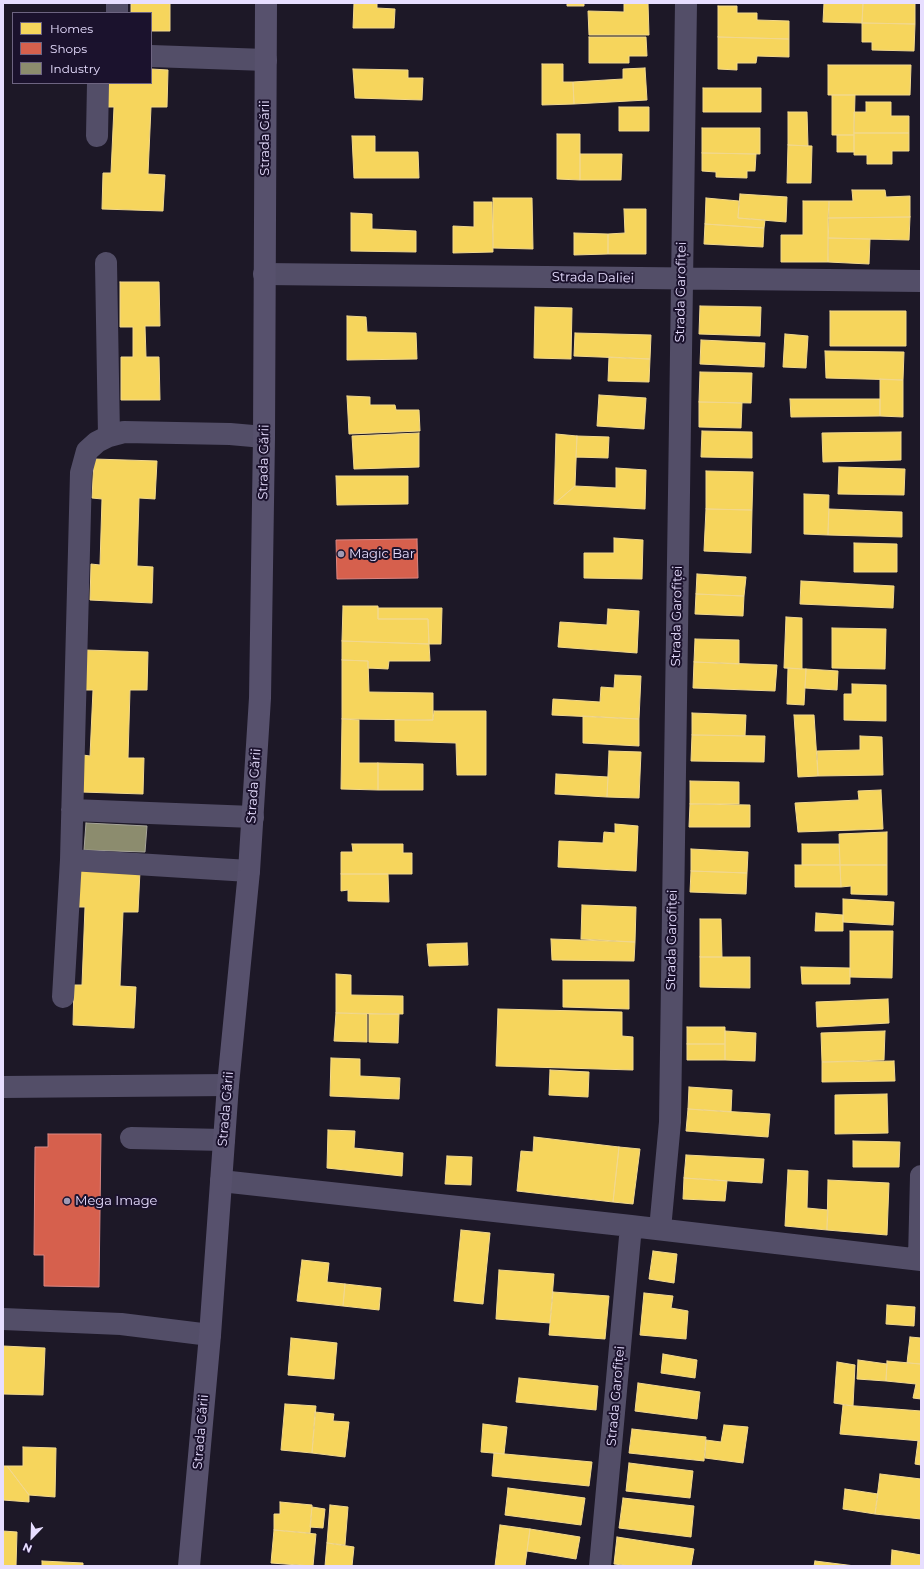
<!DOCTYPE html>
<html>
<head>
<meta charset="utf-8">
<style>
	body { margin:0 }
	#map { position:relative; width:924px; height:1569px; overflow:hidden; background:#1d1827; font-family:Montserrat,sans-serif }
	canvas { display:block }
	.frame { position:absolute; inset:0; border:4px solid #e7deff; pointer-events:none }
	.legend { position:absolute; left:12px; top:12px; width:140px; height:72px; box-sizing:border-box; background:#1b122d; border:1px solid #6d6481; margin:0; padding:5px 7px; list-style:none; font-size:12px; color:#e7deff }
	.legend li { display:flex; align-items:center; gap:8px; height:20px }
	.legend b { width:20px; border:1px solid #6d6481 }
	.north { position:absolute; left:12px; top:1517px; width:40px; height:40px; -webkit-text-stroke:3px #1b122d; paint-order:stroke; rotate:203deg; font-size:11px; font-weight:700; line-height:16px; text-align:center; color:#e7deff }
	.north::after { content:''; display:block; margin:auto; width:14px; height:18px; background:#e7deff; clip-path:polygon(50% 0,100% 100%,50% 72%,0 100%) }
</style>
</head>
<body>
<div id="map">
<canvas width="924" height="1569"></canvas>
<div class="frame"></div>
<ul class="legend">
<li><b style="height:11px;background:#f6d55c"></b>Homes</li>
<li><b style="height:11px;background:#d6604d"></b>Shops</li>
<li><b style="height:11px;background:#8c8c6e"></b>Industry</li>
</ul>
<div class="north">N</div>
</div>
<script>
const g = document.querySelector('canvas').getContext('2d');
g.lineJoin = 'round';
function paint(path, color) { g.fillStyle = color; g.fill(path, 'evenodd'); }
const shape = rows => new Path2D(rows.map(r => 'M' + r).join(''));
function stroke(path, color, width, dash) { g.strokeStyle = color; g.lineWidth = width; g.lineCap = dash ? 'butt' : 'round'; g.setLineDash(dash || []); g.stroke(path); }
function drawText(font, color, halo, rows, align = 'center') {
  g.font = font + ' Montserrat,sans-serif'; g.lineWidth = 4; g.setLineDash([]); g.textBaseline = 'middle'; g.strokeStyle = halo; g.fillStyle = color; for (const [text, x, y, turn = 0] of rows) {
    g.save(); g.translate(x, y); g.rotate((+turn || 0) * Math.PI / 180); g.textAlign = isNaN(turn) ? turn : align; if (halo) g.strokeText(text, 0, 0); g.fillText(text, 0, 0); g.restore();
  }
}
const homes = shape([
	[131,3,170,3,170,31,151,31,151,13,131,13,131,3],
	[354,3,377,3,377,8,395,9,394,28,353,28,354,3],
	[567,3,584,3,584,6,567,6,567,3],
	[624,3,648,3,649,35,589,35,588,11,624,12,624,3],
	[824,3,863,3,862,23,823,22,824,3],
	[863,3,915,3,915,24,862,23,863,3],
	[718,6,737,6,737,13,757,13,757,20,789,21,789,39,718,37,718,6],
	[862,23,915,24,914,51,872,50,872,42,862,42,862,23],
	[589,37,646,37,647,56,629,56,629,63,589,63,589,37],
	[718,37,789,39,789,57,757,56,756,63,737,63,737,70,718,69,718,37],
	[542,64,563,64,563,82,573,82,574,104,542,105,542,64],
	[828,65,911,65,910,95,828,95,828,65],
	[645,68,647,100,574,104,573,82,623,79,623,69,645,68],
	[151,69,168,70,167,107,151,107,148,174,165,175,163,211,102,209,103,173,111,173,114,107,104,107,105,83,151,83,151,69],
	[353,69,408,70,408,78,423,78,422,100,355,98,353,69],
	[703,88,761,88,761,112,703,112,703,88],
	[832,95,855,95,854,135,832,135,832,95],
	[866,102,891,102,891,116,909,116,909,133,854,133,854,112,866,112,866,102],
	[619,107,649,107,649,131,619,131,619,107],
	[788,112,807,112,808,146,788,145,788,112],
	[702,128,760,128,760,154,702,153,702,128],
	[854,133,909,133,909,151,892,151,892,164,867,164,867,155,854,155,854,133],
	[557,134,580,134,580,180,557,179,557,134],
	[837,135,854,135,854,152,837,152,837,135],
	[352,136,375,136,375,152,418,152,419,178,354,178,352,136],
	[788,145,812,146,811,183,787,183,788,145],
	[702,153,756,154,755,171,747,171,747,178,716,177,716,172,702,171,702,153],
	[580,154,622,154,621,180,580,180,580,154],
	[852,190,885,190,886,197,910,196,910,217,828,218,829,201,853,201,852,190],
	[740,194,787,197,786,222,738,218,740,194],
	[493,198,532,198,533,249,493,248,493,198],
	[706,198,739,201,738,218,765,220,764,228,705,224,706,198],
	[803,201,829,201,828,262,781,262,781,235,803,235,803,201],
	[474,202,492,202,493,252,453,253,453,226,474,227,474,202],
	[624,209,646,209,646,254,608,254,608,234,625,233,624,209],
	[351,213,372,214,372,229,416,231,416,252,351,251,351,213],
	[910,217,909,240,828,238,828,218,910,217],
	[705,224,764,228,763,247,704,244,705,224],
	[574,233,608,234,608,254,574,255,574,233],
	[828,238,870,239,869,264,828,262,828,238],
	[120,282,159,282,160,326,145,326,146,357,159,357,160,400,121,400,121,357,133,357,133,327,120,327,120,282],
	[700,306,761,307,760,336,699,334,700,306],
	[535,307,572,308,571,359,534,358,535,307],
	[830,311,906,311,906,346,830,346,830,311],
	[347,316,366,317,367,332,416,333,417,359,347,360,347,316],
	[575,333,651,335,650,359,574,356,575,333],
	[785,334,808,336,806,368,783,367,785,334],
	[701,340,765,343,764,367,700,364,701,340],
	[825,351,904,352,903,380,826,378,825,351],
	[609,357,650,359,649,382,608,381,609,357],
	[700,372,752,373,751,403,699,402,700,372],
	[880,379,903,380,903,417,880,416,880,379],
	[599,395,646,398,644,429,597,426,599,395],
	[347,396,370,397,370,405,395,405,396,410,419,410,420,431,349,434,347,396],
	[790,399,880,399,880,416,791,417,790,399],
	[699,402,742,403,741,428,699,427,699,402],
	[702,431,752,432,752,458,701,457,702,431],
	[901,432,901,460,823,462,822,433,901,432],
	[419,433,419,467,354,469,352,436,419,433],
	[556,434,577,436,575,486,554,504,556,434],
	[577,436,609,437,608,458,576,457,577,436],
	[94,459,157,461,155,499,139,498,137,566,153,567,152,603,90,600,91,564,100,565,102,499,92,498,94,459],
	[839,467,905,469,904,495,838,494,839,467],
	[616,468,646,470,645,509,554,504,575,486,616,488,616,468],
	[706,471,753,472,752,510,706,509,706,471],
	[336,476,408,476,408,504,337,505,336,476],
	[804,494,829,495,828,535,804,534,804,494],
	[706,509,752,510,751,553,704,551,706,509],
	[829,509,902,512,902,537,828,535,829,509],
	[614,538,643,540,642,579,584,578,584,553,614,553,614,538],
	[854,543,897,544,897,572,854,572,854,543],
	[697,574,746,577,744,596,696,594,697,574],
	[801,581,894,586,893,608,800,604,801,581],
	[696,594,744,596,743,616,695,614,696,594],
	[343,606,378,606,378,619,428,619,429,644,342,641,343,606],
	[378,608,442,608,441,644,429,644,428,619,378,619,378,608],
	[608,609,639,611,637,653,558,647,560,622,607,625,608,609],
	[786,617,802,618,802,669,784,668,786,617],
	[832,628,886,629,885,669,832,668,832,628],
	[695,639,739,640,739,664,694,662,695,639],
	[342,641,429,644,430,661,389,661,388,669,368,668,368,661,342,660,342,641],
	[85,650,148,652,147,690,130,690,128,758,144,758,143,794,81,792,83,755,90,756,93,690,84,690,85,650],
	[342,660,368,661,369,692,433,693,433,720,342,719,342,660],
	[694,662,777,665,775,691,693,688,694,662],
	[788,668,806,669,804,705,787,704,788,668],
	[806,669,838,671,837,690,805,688,806,669],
	[615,675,641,676,639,719,552,715,553,699,600,702,601,687,614,688,615,675],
	[852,684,886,685,886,721,844,720,844,694,852,694,852,684],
	[434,711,486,711,486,775,457,775,456,743,395,741,395,720,433,720,434,711],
	[692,713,746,715,745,736,692,735,692,713],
	[794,715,814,715,818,776,798,777,794,715],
	[583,716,639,719,639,746,583,743,583,716],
	[342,719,359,720,359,763,378,763,378,790,341,789,342,719],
	[692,735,765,736,764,762,691,761,692,735],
	[860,736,882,737,883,775,818,776,817,751,860,750,860,736],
	[609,751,641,752,639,798,607,797,609,751],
	[378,763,423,764,423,790,378,790,378,763],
	[556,774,608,777,607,797,555,794,556,774],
	[690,781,739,782,739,804,690,804,690,781],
	[881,790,883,829,798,832,795,803,859,800,858,791,881,790],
	[690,804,750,805,750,827,689,827,690,804],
	[615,824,638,826,636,871,558,867,559,841,603,843,604,832,615,833,615,824],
	[887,832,887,865,840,865,839,834,887,832],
	[352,844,403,844,403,853,412,853,412,874,341,874,341,852,353,852,352,844],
	[802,844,839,844,840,865,802,865,802,844],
	[691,849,748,852,747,873,691,871,691,849],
	[795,865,840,865,841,887,795,887,795,865],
	[840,865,887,865,887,895,851,894,851,886,841,887,840,865],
	[78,868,140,871,138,912,123,912,120,986,136,987,134,1028,73,1025,74,985,82,985,85,907,78,907,78,868],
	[691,871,747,873,746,894,690,892,691,871],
	[341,874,388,874,389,902,348,901,348,890,341,891,341,874],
	[843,899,894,902,893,925,843,922,843,899],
	[582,905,636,907,635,942,581,939,582,905],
	[816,913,843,915,843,931,815,931,816,913],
	[700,919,721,919,722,957,700,957,700,919],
	[850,931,893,931,892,978,850,977,850,931],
	[551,939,635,942,634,961,552,960,551,939],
	[467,943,468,965,429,966,427,944,467,943],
	[700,957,750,957,750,988,700,987,700,957],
	[801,967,850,968,850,984,802,984,801,967],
	[336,974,351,975,351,995,403,996,403,1014,336,1013,336,974],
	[563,980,629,980,629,1009,563,1007,563,980],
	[888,999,889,1023,817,1027,816,1002,888,999],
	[498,1009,622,1012,622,1036,633,1037,633,1070,496,1066,498,1009],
	[336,1013,367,1014,367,1042,334,1041,336,1013],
	[369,1014,399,1014,398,1043,369,1042,369,1014],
	[687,1027,725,1027,725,1044,687,1044,687,1027],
	[725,1031,756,1033,755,1061,725,1060,725,1031],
	[885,1031,884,1060,822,1062,821,1033,885,1031],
	[687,1044,725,1044,725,1060,687,1060,687,1044],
	[331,1058,360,1059,360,1076,400,1078,399,1099,330,1096,331,1058],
	[894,1061,895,1081,822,1082,822,1062,894,1061],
	[550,1070,589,1072,588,1097,549,1095,550,1070],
	[689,1087,732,1090,731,1112,688,1109,689,1087],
	[887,1094,888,1133,835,1134,835,1095,887,1094],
	[688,1109,770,1114,768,1137,686,1131,688,1109],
	[328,1130,355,1131,354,1148,403,1153,402,1176,327,1168,328,1130],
	[534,1137,619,1147,613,1202,517,1191,521,1151,533,1152,534,1137],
	[853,1141,900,1142,899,1167,853,1167,853,1141],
	[619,1147,640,1149,633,1204,613,1202,619,1147],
	[686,1155,764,1159,762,1183,684,1178,686,1155],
	[447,1156,472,1157,471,1185,445,1184,447,1156],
	[788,1170,808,1171,807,1208,828,1210,827,1230,785,1226,788,1170],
	[684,1178,727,1181,725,1201,683,1199,684,1178],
	[828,1180,889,1183,887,1235,827,1230,828,1180],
	[461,1230,490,1233,483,1304,454,1301,461,1230],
	[653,1251,677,1254,674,1283,649,1279,653,1251],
	[302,1260,329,1263,327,1282,345,1284,343,1306,297,1301,302,1260],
	[499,1270,554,1274,550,1323,496,1319,499,1270],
	[345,1284,381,1288,379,1310,343,1306,345,1284],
	[553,1292,609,1296,605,1339,549,1335,553,1292],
	[644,1293,673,1296,671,1308,688,1311,686,1339,640,1335,644,1293],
	[887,1305,915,1307,914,1326,886,1324,887,1305],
	[910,1337,921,1338,921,1364,907,1363,910,1337],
	[291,1338,337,1343,334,1379,288,1375,291,1338],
	[3,1346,45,1348,43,1395,3,1394,3,1346],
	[663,1354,697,1360,695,1378,661,1373,663,1354],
	[858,1360,887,1364,886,1381,857,1379,858,1360],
	[887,1361,921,1364,921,1399,913,1398,916,1384,886,1381,887,1361],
	[837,1362,855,1365,853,1406,834,1403,837,1362],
	[519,1378,598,1386,596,1410,516,1402,519,1378],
	[638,1383,700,1392,697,1419,635,1411,638,1383],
	[285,1404,316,1406,312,1453,281,1450,285,1404],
	[843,1405,921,1411,921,1441,840,1434,843,1405],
	[315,1412,334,1414,333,1421,349,1422,345,1457,312,1453,315,1412],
	[483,1424,507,1427,504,1454,481,1452,483,1424],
	[724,1425,748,1427,743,1463,705,1458,706,1440,721,1442,724,1425],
	[632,1429,706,1437,704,1461,629,1453,632,1429],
	[918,1441,921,1441,921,1465,915,1464,918,1441],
	[23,1447,56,1448,55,1497,29,1495,7,1466,23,1466,23,1447],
	[494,1453,592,1462,589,1486,492,1476,494,1453],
	[629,1463,693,1471,690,1498,626,1491,629,1463],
	[3,1466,7,1466,29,1495,29,1502,3,1500,3,1466],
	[880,1474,921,1479,921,1519,875,1514,880,1474],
	[508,1488,585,1498,581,1525,505,1515,508,1488],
	[845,1489,878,1494,875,1514,843,1509,845,1489],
	[623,1498,694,1506,691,1537,619,1528,623,1498],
	[280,1502,312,1505,310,1533,274,1530,274,1514,280,1514,280,1502],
	[330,1505,348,1507,345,1545,327,1543,330,1505],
	[312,1507,325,1509,323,1528,310,1527,312,1507],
	[500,1525,530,1529,525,1566,495,1566,500,1525],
	[530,1529,580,1537,576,1559,527,1551,530,1529],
	[274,1530,316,1534,313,1566,271,1563,274,1530],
	[3,1531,17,1532,16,1566,3,1566,3,1531],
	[617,1537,694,1549,691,1566,631,1566,614,1564,617,1537],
	[327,1543,354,1547,352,1566,325,1566,327,1543],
	[892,1550,921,1555,921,1566,891,1566,892,1550],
	[42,1561,83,1563,83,1566,42,1566,42,1561],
	[815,1561,855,1566,814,1566,815,1561]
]);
const shops = shape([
	[417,539,418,578,337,579,336,540,417,539],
	[48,1134,101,1134,99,1287,44,1286,44,1255,34,1255,35,1147,48,1147,48,1134]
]);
const industry = shape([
	[86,823,147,826,145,852,84,850,86,823]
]);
const minor = shape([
	[117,3,117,13],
	[151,56,266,60],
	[97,136,98,83],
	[106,263,109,436],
	[264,274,921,281],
	[72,810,253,817],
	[249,871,71,860,81,473,87,451,97,442,109,436,124,432,230,434,264,437],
	[63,997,71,860],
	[3,1087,228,1085],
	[131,1138,224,1140],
	[221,1181,631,1226,921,1260],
	[660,1229,670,1122,686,3],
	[919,1259,921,1176],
	[3,1319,121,1324,210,1335],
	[600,1566,631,1226]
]);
const secondary = shape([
	[189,1566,210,1335,228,1085,249,871,260,698,264,437,266,3]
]);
const markers = [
	[341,554,4,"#a099b3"],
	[67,1201,4,"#a099b3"]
];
const streetNames = [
	["Strada Gării",265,138,-90],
	["Strada Daliei",593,278,1],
	["Strada Garofiței",681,292,-89],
	["Strada Gării",264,462,-89],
	["Strada Garofiței",677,616,-89],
	["Strada Gării",254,786,-86],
	["Strada Garofiței",672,940,-89],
	["Strada Gării",226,1109,-85],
	["Strada Garofiței",616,1396,-85],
	["Strada Gării",201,1432,-85]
];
const poiNames = [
	["Magic Bar",349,554],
	["Mega Image",75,1201]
];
paint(homes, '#f6d55c');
stroke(homes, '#f2d88d', 1);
paint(shops, '#d6604d');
stroke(shops, '#db8682', 1);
paint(industry, '#8c8c6e');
stroke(industry, '#a7a59a', 1);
stroke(minor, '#534e68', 22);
stroke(secondary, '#57516d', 22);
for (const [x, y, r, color] of markers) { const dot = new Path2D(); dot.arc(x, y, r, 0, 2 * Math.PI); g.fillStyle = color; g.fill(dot); stroke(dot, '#1b122d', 1.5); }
drawText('13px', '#e7deff', '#1b122d', streetNames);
drawText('13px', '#e7deff', '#1b122d', poiNames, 'left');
</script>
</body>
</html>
